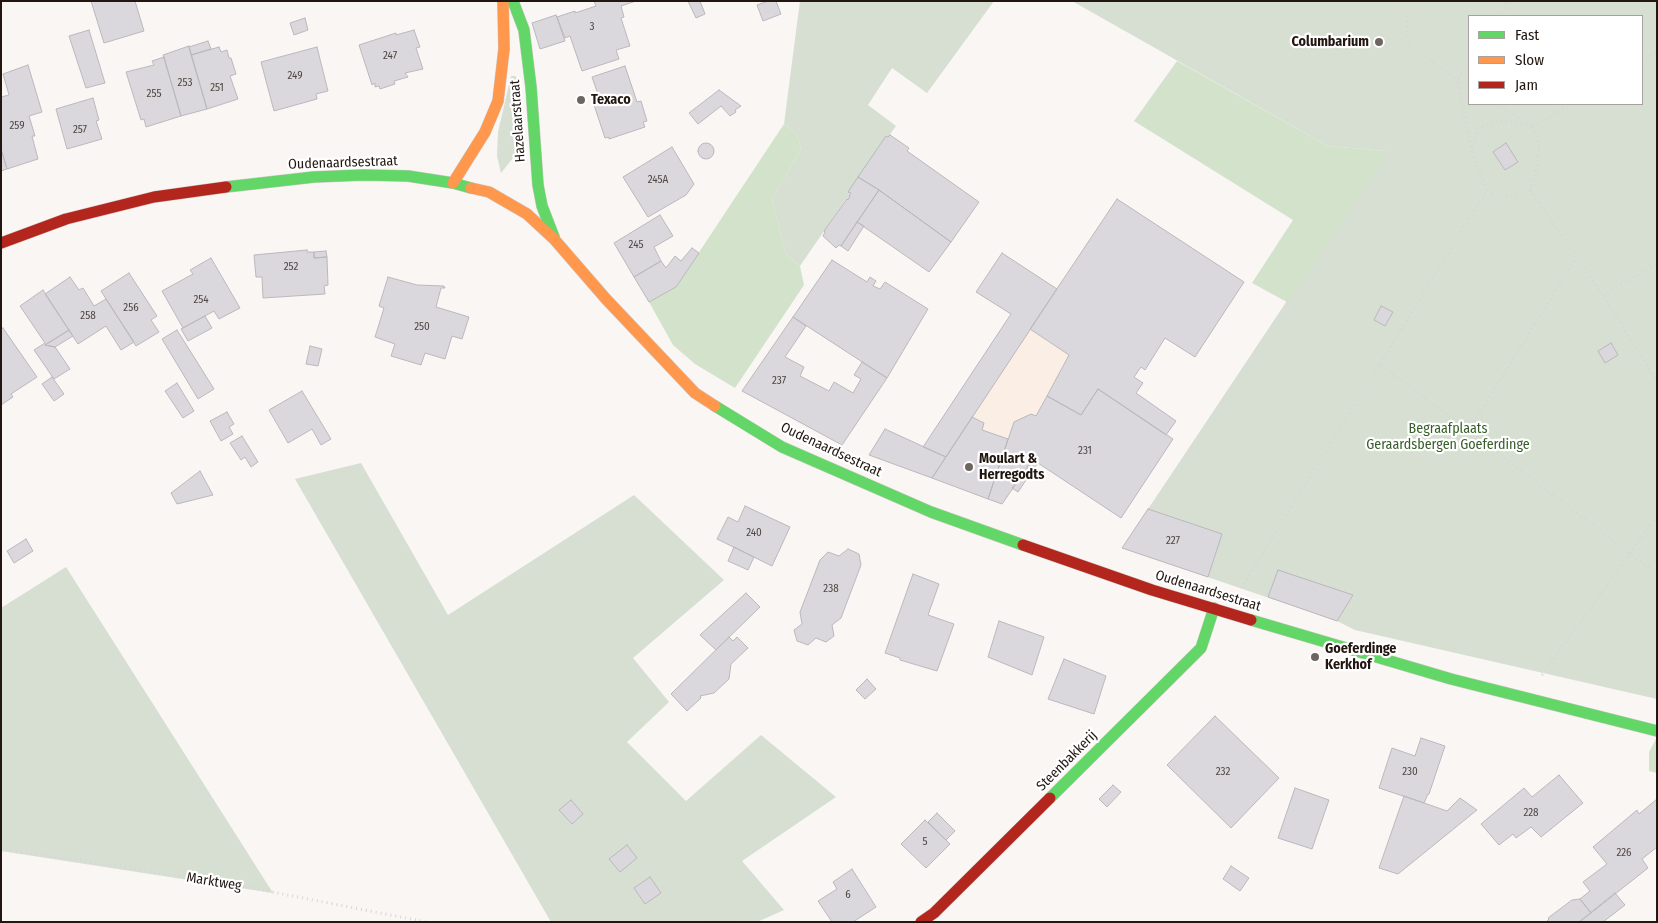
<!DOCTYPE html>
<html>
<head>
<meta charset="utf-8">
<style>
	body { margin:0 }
	#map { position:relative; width:1658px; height:923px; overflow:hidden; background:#f9f6f4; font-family:"Fira Sans Condensed",sans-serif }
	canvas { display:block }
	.frame { position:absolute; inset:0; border:2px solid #221710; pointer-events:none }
	.legend { position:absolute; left:1468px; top:15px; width:175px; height:90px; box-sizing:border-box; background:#fff; border:1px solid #a7a29f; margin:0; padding:6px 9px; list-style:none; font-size:15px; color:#221710 }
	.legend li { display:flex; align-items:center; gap:10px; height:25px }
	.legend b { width:25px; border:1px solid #a7a29f }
</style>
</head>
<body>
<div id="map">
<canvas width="1658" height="923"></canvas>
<div class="frame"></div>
<ul class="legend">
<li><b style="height:6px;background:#63d668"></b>Fast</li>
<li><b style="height:6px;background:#ff974d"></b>Slow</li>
<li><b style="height:6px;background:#b3261e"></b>Jam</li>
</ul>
</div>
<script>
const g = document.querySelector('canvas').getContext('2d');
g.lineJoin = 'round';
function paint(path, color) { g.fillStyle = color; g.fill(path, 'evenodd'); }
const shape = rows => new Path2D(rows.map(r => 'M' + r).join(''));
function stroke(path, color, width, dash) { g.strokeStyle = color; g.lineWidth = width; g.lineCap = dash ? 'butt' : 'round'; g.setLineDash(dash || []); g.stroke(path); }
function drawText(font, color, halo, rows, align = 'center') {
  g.font = font + ' "Fira Sans Condensed",sans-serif'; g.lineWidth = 4.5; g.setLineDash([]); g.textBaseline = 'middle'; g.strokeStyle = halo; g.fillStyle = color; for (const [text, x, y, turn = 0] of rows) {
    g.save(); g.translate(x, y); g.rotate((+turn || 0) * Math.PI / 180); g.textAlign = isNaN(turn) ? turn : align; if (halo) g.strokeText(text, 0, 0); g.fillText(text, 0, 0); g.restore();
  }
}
const commercial = shape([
	[1030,329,1069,355,1047,396,1081,415,1098,389,1173,439,1121,518,1039,463,1018,492,1012,489,1002,504,932,478]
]);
const green = shape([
	[800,1,994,1,927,93,892,68,868,105,896,126,888,137,886,136,849,195,850,196,848,200,846,199,800,266,786,254,772,199,801,149,797,134,784,124],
	[1072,1,1657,1,1657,699,1355,630,1337,621,1122,548,1387,151,1328,146],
	[1469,16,1642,16,1642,104,1469,104],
	[511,76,515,76,518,79,521,125,520,146,513,158,501,173,497,156,498,132],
	[361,463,448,615,634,495,724,580,633,658,669,702,627,742,686,801,761,735,836,797,742,861,784,910,757,922,551,922,295,479],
	[66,567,273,893,1,851,1,608]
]);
const forest = shape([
	[1177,61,1328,146,1388,151,1287,302,1252,283,1293,220,1134,121],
	[784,124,797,134,801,149,772,199,786,254,800,266,804,285,735,388,695,364,673,345,649,302,676,287],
	[1656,739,1657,739,1657,773,1649,771,1649,752]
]);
const building = shape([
	[91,1,135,1,144,31,104,43,91,1],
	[594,1,636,1,621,6,624,17,621,18,630,46,616,50,619,59,582,71,570,36,565,38,557,17,575,11,575,13,596,6,594,1],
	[688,1,700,1,705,14,696,18,688,1],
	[768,1,776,1,781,14,763,21,757,5,768,1],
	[556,15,565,41,540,49,532,23,556,15],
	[305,18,308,30,294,35,290,23,305,18],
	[89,30,105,83,86,88,69,36,89,30],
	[414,30,420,47,416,48,423,69,405,73,408,77,394,81,395,84,380,89,379,86,375,87,375,83,372,85,359,45,396,33,396,35,414,30],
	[208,41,211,49,191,55,189,47,208,41],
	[189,46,207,109,181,116,163,55,189,46],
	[219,47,221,52,227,50,229,58,231,58,236,74,230,76,238,99,207,109,191,55,219,47],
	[317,47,328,91,316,94,317,99,274,111,261,62,317,47],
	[164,57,181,116,146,127,144,119,141,120,126,72,154,65,152,61,164,57],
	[28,65,42,112,29,116,35,136,32,136,38,159,7,169,1,149,1,97,9,95,3,74,28,65],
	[625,66,637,102,641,101,647,121,643,122,645,127,609,139,609,137,605,138,594,105,601,103,592,77,625,66],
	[719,90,741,106,735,110,736,112,730,116,721,106,698,124,689,113,719,90],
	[93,98,99,120,96,121,102,139,67,149,56,109,93,98],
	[890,135,909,148,907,151,979,202,951,242,879,190,858,177,886,136,888,137,890,135],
	'698 151a8 8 0 1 1 16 0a8 8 0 1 1-16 0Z',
	[1506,143,1518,162,1505,170,1493,152,1506,143],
	[672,147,694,184,686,195,648,217,623,177,672,147],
	[1,149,7,169,1,171,1,149],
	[858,177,879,190,841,246,839,245,836,248,823,236,825,232,824,231,847,199,848,200,850,196,849,196,851,193,848,192,858,177],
	[879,190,951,242,929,272,857,222,879,190],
	[1117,199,1244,282,1195,357,1165,338,1145,370,1141,367,1134,377,1143,383,1136,393,1176,421,1166,435,1098,389,1081,415,1047,396,1069,355,1030,329,1117,199],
	[660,215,673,236,654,247,661,261,634,277,614,243,660,215],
	[857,222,864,226,848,251,841,246,857,222],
	[692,248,699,253,676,287,649,302,634,277,661,261,666,268,675,256,681,261,692,248],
	[307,250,307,252,314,252,314,258,327,257,328,285,324,286,325,294,263,298,262,277,256,277,254,255,307,250],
	[326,251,327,257,314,258,314,252,326,251],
	[1002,253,1057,289,946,457,923,447,1011,314,976,292,1002,253],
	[211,258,240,308,219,319,214,311,183,328,162,291,193,274,190,270,211,258],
	[832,260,867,282,870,277,876,281,873,286,880,289,885,282,928,309,887,378,793,317,832,260],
	[129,273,157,316,151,320,159,332,136,346,101,291,129,273],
	[70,277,79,290,83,288,94,306,106,299,134,342,121,350,106,326,78,344,45,294,70,277],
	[388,277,417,285,444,286,445,288,441,288,436,307,469,317,462,339,452,336,445,359,425,353,421,365,391,356,395,344,375,337,384,308,379,306,388,277],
	[43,290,69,330,45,345,55,347,70,369,54,379,34,350,45,343,20,306,43,290],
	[1381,306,1393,312,1385,326,1374,320,1381,306],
	[205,316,212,328,188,341,181,329,205,316],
	[793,317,806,326,785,357,804,367,800,376,829,391,834,382,853,393,861,379,854,375,862,362,887,378,842,445,742,391,793,317],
	[3,328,37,377,11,394,13,397,1,405,1,329,3,328],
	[69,330,73,336,55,347,45,345,69,330],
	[177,330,214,389,198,399,162,339,177,330],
	[1611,343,1618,355,1605,363,1598,351,1611,343],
	[310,346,322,349,318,366,306,364,310,346],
	[52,377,64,394,54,401,42,384,52,377],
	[177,383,194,411,183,418,165,391,177,383],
	[1098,389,1173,439,1121,518,1038,463,1034,468,1029,465,1002,504,988,499,1014,422,1031,414,1036,416,1047,396,1081,415,1098,389],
	[302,391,331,439,321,445,312,429,288,443,269,410,302,391],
	[227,412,234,424,229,427,233,434,221,441,210,421,227,412],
	[972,417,984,423,982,430,1008,439,988,499,932,478,972,417],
	[885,429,946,457,932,478,869,455,885,429],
	[242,436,258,462,251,467,245,457,241,460,230,443,242,436],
	[1029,465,1034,468,1018,492,1012,488,1029,465],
	[200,471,213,495,177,504,171,493,200,471],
	[745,506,790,527,772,566,717,539,728,517,738,522,745,506],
	[1148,509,1222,534,1208,577,1122,548,1148,509],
	[26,539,33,551,14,563,7,551,26,539],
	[734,547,754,557,748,570,728,561,734,547],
	[848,549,859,554,861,565,841,618,832,625,834,636,826,642,816,638,808,645,797,641,794,630,802,624,800,612,820,560,828,552,839,556,848,549],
	[1278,570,1353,595,1337,621,1268,597,1278,570],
	[913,574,939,584,928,615,954,624,937,671,900,660,900,658,885,653,913,574],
	[746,593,760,607,716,650,700,635,746,593],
	[999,621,1044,637,1032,675,988,657,999,621],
	[729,637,733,641,737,637,748,648,731,664,729,679,714,693,700,696,701,698,687,711,671,694,729,637],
	[1064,659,1106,676,1094,714,1048,699,1064,659],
	[867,679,876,689,865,699,856,690,867,679],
	[1215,716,1279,778,1231,828,1167,765,1215,716],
	[1421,738,1445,746,1429,794,1428,794,1424,803,1379,788,1392,748,1415,756,1421,738],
	[1559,775,1583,803,1541,837,1531,827,1516,838,1513,834,1499,845,1481,824,1524,788,1532,797,1559,775],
	[1113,785,1121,792,1107,807,1099,799,1113,785],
	[1295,788,1329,800,1312,849,1278,838,1295,788],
	[1404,796,1447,811,1460,798,1477,810,1398,874,1379,868,1404,796],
	[1657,799,1657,847,1642,859,1648,868,1591,913,1580,899,1590,891,1583,882,1607,864,1593,847,1637,810,1639,814,1657,799],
	[571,800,583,814,572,824,559,810,571,800],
	[937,813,955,831,946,840,928,822,937,813],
	[925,820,950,844,926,868,901,844,925,820],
	[627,845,637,858,620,872,609,859,627,845],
	[1231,866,1249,878,1240,891,1223,879,1231,866],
	[852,869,876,907,853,922,832,922,818,901,837,889,833,882,852,869],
	[650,877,661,893,645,904,634,888,650,877],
	[1615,893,1625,905,1603,922,1579,922,1615,893],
	[1580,899,1591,913,1579,922,1546,922,1549,919,1548,918,1572,900,1580,899]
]);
const path = shape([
	[1408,1,1407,44,1469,88],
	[1498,16,1508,1],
	[1469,61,1457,80,1472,152,1478,128,1500,120,1533,127,1495,104],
	[1642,61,1657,52],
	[1472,152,1487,190],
	[1530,190,1603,295,1657,381],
	[1603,295,1657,264],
	[1380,364,1487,190,1503,198,1530,190,1537,168,1539,146,1533,127,1571,104],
	[1468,431,1576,258],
	[1241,588,1380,364,1657,574],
	[1542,675,1657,516],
	[1,849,94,862,257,889,426,922],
	[708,922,734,920,735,922]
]);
const fast = shape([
	[513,1,524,30,531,87,538,185,542,206,554,237],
	[226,187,314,177,363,175,408,176,453,183,471,188],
	[715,406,782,447,931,512,1023,545],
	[1251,620,1451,679,1657,731],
	[1050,798,1201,648,1214,608]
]);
const slow = shape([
	[453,183,485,132,498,101,504,49,503,1],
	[471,188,489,192,527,214,554,239,606,299,695,393,715,406]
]);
const jam = shape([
	[1,243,66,219,154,197,226,187],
	[1023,545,1152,590,1251,620],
	[921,922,934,913,1050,798]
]);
const markers = [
	[1379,42,5,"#6d6560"],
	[581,100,5,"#6d6560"],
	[969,467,5,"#6d6560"],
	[1315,657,5,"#6d6560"]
];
const numberNames = [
	["3",592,27],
	["247",390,56],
	["249",295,76],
	["253",185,83],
	["251",217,88],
	["255",154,94],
	["259",17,126],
	["257",80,130],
	["245A",658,180],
	["245",636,245],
	["252",291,267],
	["254",201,300],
	["256",131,308],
	["258",88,316],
	["250",422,327],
	["237",779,381],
	["231",1085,451],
	["240",754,533],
	["227",1173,541],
	["238",831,589],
	["232",1223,772],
	["230",1410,772],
	["228",1531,813],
	["5",925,842],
	["226",1624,853],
	["6",848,895]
];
const poiNames = [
	["Columbarium",1369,42,"right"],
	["Texaco",591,100],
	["Moulart &",979,459],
	["Herregodts",979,475],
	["Goeferdinge",1325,649],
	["Kerkhof",1325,665]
];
const streetNames = [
	["Hazelaarstraat",518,121,-94],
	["Oudenaardsestraat",343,163,-2],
	["Oudenaardsestraat",831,450,25],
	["Oudenaardsestraat",1208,591,17],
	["Steenbakkerij",1067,761,-45],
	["Marktweg",214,882,9]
];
const parkNames = [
	["Begraafplaats",1448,429],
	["Geraardsbergen Goeferdinge",1448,445]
];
paint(commercial, '#fbefe5');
paint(green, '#d6dfd1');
paint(forest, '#d2e2cb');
paint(building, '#dad8dd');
stroke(building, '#bab8bd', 1);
stroke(fast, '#d0c8c4', 12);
stroke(slow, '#d0c8c4', 12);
stroke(jam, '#d0c8c4', 12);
stroke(path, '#d7d6d5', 3, [1, 4]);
stroke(fast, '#63d668', 11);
stroke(slow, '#ff974d', 11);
stroke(jam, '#b3261e', 11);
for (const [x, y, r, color] of markers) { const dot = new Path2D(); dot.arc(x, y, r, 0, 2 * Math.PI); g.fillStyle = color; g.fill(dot); stroke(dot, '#fff', 2); }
drawText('11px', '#504743', null, numberNames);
drawText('bold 14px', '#221710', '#fff', poiNames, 'left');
drawText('14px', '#221710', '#fff', streetNames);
drawText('14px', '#355e28', '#fff', parkNames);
</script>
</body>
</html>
